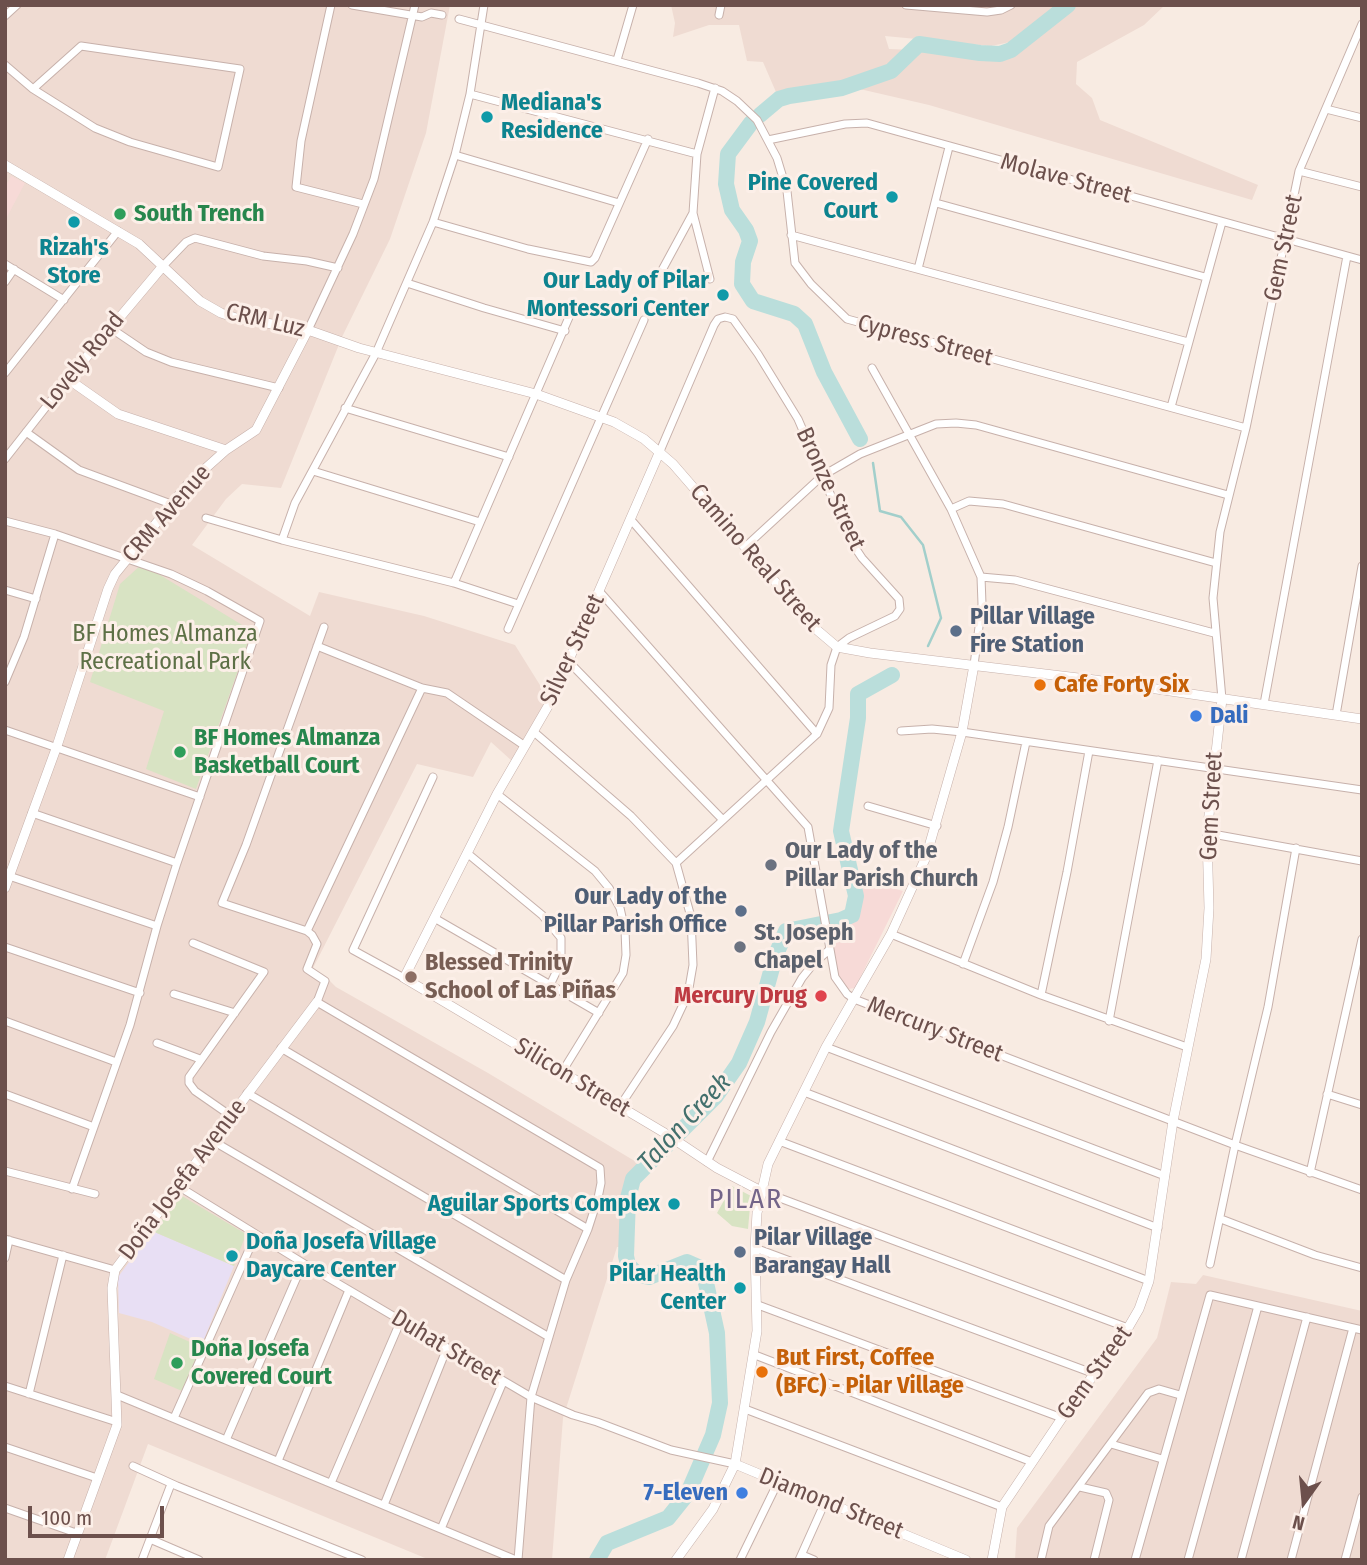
<!DOCTYPE html>
<html>
<head>
<meta charset="utf-8">
<style>
	body { margin:0 }
	#map { position:relative; width:1367px; height:1565px; overflow:hidden; background:#f8ebe2; font-family:"Fira Sans Condensed",sans-serif }
	canvas { display:block }
	.frame { position:absolute; inset:0; border:7px solid #6c504c; pointer-events:none }
	.north { position:absolute; left:1269px; top:1467px; width:70px; height:70px; -webkit-text-stroke:5px #fcefe8; paint-order:stroke; rotate:195deg; font-size:19px; font-weight:700; line-height:28px; text-align:center; color:#6c504c }
	.north::after { content:''; display:block; margin:auto; width:24px; height:32px; background:#6c504c; clip-path:polygon(50% 0,100% 100%,50% 72%,0 100%) }
	.scale { position:absolute; left:28px; top:1506px; width:136px; height:32px; box-sizing:border-box; border:4px solid #6c504c; border-top:0; padding-left:9px; font-size:21px; line-height:24px; white-space:nowrap; color:#6c504c; -webkit-text-stroke:5px #fcefe8; paint-order:stroke }
</style>
</head>
<body>
<div id="map">
<canvas width="1367" height="1565"></canvas>
<div class="frame"></div>
<div class="north">N</div>
<div class="scale">100 m</div>
</div>
<script>
const g = document.querySelector('canvas').getContext('2d');
g.lineJoin = 'round';
function paint(path, color) { g.fillStyle = color; g.fill(path, 'evenodd'); }
const shape = rows => new Path2D(rows.map(r => 'M' + r).join(''));
function stroke(path, color, width, dash) { g.strokeStyle = color; g.lineWidth = width; g.lineCap = dash ? 'butt' : 'round'; g.setLineDash(dash || []); g.stroke(path); }
function drawText(font, color, halo, rows, align = 'center') {
  g.font = font + ' "Fira Sans Condensed",sans-serif'; g.lineWidth = 6; g.setLineDash([]); g.textBaseline = 'middle'; g.strokeStyle = halo; g.fillStyle = color; for (const [text, x, y, turn = 0] of rows) {
    g.save(); g.translate(x, y); g.rotate((+turn || 0) * Math.PI / 180); g.textAlign = isNaN(turn) ? turn : align; if (halo) g.strokeText(text, 0, 0); g.fillText(text, 0, 0); g.restore();
  }
}
const residential = shape([
	[5,5,450,5,426,133,390,239,342,337,281,488,242,484,226,499,192,545,310,616,319,592,424,616,515,645,548,698,512,761,491,742,473,777,417,764,312,970,330,981,336,987,488,1073,638,1163,629,1176,623,1202,622,1247,617,1247,563,1418,552,1560,430,1560,148,1444,105,1560,5,1560],
	[671,5,1060,5,1015,41,991,46,885,36,889,49,991,53,1018,47,1072,5,1165,5,1144,25,1077,62,1076,84,1092,98,1100,120,1258,185,1252,200,929,105,864,90,842,88,817,91,779,99,763,62,747,61,739,25,709,25,673,37,675,23],
	[1203,1275,1362,1311,1362,1560,1015,1560,1017,1528,1157,1338,1171,1282,1196,1284]
]);
const commercial = shape([
	[11,176,25,183,7,217,5,216,5,187],
	[862,880,903,891,855,988,848,989,837,973,830,932,855,918,863,900]
]);
const education = shape([
	[152,1231,234,1266,202,1344,152,1322,119,1313,118,1277]
]);
const green = shape([
	[142,564,252,631,196,789,146,769,164,711,90,682,120,584],
	[732,1186,751,1196,748,1229,732,1226,717,1213],
	[182,1196,246,1234,234,1266,152,1231],
	[170,1333,201,1347,182,1391,154,1379]
]);
const stream = shape([
	[873,463,880,511,901,517,923,545,941,618,928,646]
]);
const river = shape([
	[760,115,779,99,789,96,842,88,891,71,919,44,980,53,1000,54,1011,50,1068,5],
	[751,123,728,154,726,184,732,210,746,230,750,241,743,262,742,284,753,301,794,314,805,324,824,372,860,439],
	[597,1560,607,1543,668,1518,688,1493,713,1435,720,1403,717,1333,703,1269,687,1262,649,1277,638,1275,628,1265,626,1256,628,1198,633,1179,716,1096,739,1063,757,1022,775,957,786,931,841,920,852,915,856,896,841,831,858,718,858,694,892,675]
]);
const minor = shape([
	[331,5,301,141,296,187,363,204],
	[352,5,422,17,431,13,442,15],
	[906,5,987,12,1001,10,1011,5],
	[719,15,721,5],
	[5,16,17,5],
	[459,19,698,83,722,91,737,101,757,120,777,158,787,191,795,263,811,284,847,319,1246,428],
	[617,60,633,5],
	[5,65,33,89,95,128,130,142,218,167,240,69,81,46,33,89],
	[470,94,697,154],
	[1326,109,1362,118],
	[768,140,845,124,867,123,1362,260],
	[455,155,619,203],
	[1299,171,1362,187],
	[936,203,1205,277],
	[433,222,528,249,591,262,595,258,648,139],
	[791,235,1188,342],
	[5,264,64,300],
	[163,266,186,242,195,238,263,256,307,261,338,268],
	[918,269,949,147],
	[661,272,693,213],
	[710,279,693,213,697,154,715,88],
	[5,282,14,269],
	[407,283,484,308,565,331],
	[109,327,146,352,171,362,279,388],
	[308,330,353,234,374,179,415,5],
	[872,368,951,509,981,577,982,604,974,665],
	[5,373,118,231],
	[1171,407,1222,222],
	[345,408,509,457],
	[26,432,79,470,171,504],
	[660,451,714,325,718,319,725,317,733,319,758,354,798,419,850,540,862,558,899,599,900,609,895,616,849,638,837,647,831,665,829,708,817,734,676,863],
	[5,459,68,379],
	[313,471,480,522],
	[951,509,969,501,1003,504,1216,563],
	[206,518,282,540,454,583,518,604],
	[5,521,55,534,171,574,207,591,260,621,177,863,157,926,130,1025,72,1189],
	[632,521,817,734],
	[282,540,295,503,376,353,433,222,455,155,470,94,484,5],
	[745,547,822,476,860,454,936,424,956,423,976,425,1228,495],
	[981,577,1015,580,1214,633],
	[454,583,573,308],
	[5,590,36,599],
	[600,592,808,827,835,977,847,994,854,999,1235,1145,1362,1190],
	[324,627,246,845,222,903,307,931,312,935,317,944,307,969,325,981,317,1002,600,1168,601,1183,598,1198,588,1229,566,1280,531,1397,518,1560],
	[508,629,644,320],
	[317,646,422,688,447,693,525,746],
	[569,662,723,820],
	[5,682,24,637,55,534],
	[1222,699,1213,598,1220,532,1246,428,1299,171,1362,24],
	[1264,704,1347,256],
	[1336,715,1362,566],
	[5,730,200,797],
	[901,731,932,729,962,732,1362,790],
	[534,732,631,816,676,863,691,917,693,965,688,994,673,1026,620,1106],
	[497,794,595,871,609,888,620,908,625,930,626,955,623,973,562,1072],
	[868,806,937,826],
	[32,813,177,863],
	[1207,833,1362,861],
	[467,853,542,915,561,938,561,962,550,985],
	[9,876,157,926],
	[436,919,599,1013],
	[307,931,422,688],
	[891,934,1041,995,1187,1047],
	[193,943,264,972,189,1077,189,1083,195,1091,231,1116],
	[5,947,140,993],
	[963,964,993,882,1008,827,1026,742],
	[404,978,353,950,433,777],
	[174,994,235,1013],
	[1041,995,1067,872,1089,751],
	[5,1021,116,1062],
	[1109,1021,1158,760],
	[157,1043,200,1059],
	[826,1047,1165,1176],
	[281,1048,588,1229],
	[804,1092,1158,1228],
	[247,1093,566,1280],
	[5,1094,94,1127],
	[1327,1094,1362,1105],
	[213,1141,549,1337],
	[779,1141,1149,1281],
	[707,1162,771,1032,802,978,814,963,829,950],
	[5,1171,95,1194],
	[1310,1173,1362,939],
	[178,1186,303,1263,531,1397,573,1415,597,1422,671,1450,735,1464],
	[761,1191,1128,1328],
	[1221,1219,1315,1255,1362,1268],
	[5,1239,115,1270],
	[755,1248,1095,1374],
	[5,1258,9,1240],
	[1210,1264,1235,1145,1268,1007,1296,848],
	[758,1305,1062,1418],
	[755,1355,1032,1462],
	[5,1386,117,1422],
	[29,1394,63,1255],
	[117,1395,516,1560],
	[745,1409,1002,1507],
	[174,1418,256,1234],
	[226,1440,303,1263],
	[1111,1444,1162,1459],
	[5,1447,97,1478],
	[278,1461,349,1290],
	[133,1466,177,1486,362,1560],
	[331,1483,401,1320],
	[1080,1487,1106,1493,1109,1500,1094,1560],
	[384,1505,447,1348],
	[5,1508,76,1533],
	[441,1529,503,1382],
	[150,1539,199,1560],
	[802,1555,814,1560],
	[142,1560,171,1484],
	[740,1560,778,1482],
	[799,1560,825,1502],
	[1041,1560,1049,1526,1148,1393,1159,1389,1180,1395],
	[1135,1560,1210,1295,1362,1330],
	[1188,1560,1258,1306],
	[1241,1560,1307,1317],
	[1291,1560,1353,1328],
	[1345,1560,1362,1497]
]);
const tertiary = shape([
	[5,165,139,244,200,301,221,313,236,318,308,330,359,348,536,394,614,422,644,439,673,464,817,630,837,647,870,653,1095,680,1362,719],
	[163,266,68,379,118,414,226,450],
	[660,451,551,701,497,794,404,978,663,1132,717,1168,761,1191],
	[5,888,57,746,108,589,115,574,188,484,226,450,256,430,308,330],
	[735,1464,966,1560],
	[68,1560,117,1425,112,1288,115,1270,317,1002],
	[676,1560,713,1509,735,1464,757,1331,755,1248,757,1213,768,1164,826,1047,891,934,926,857,962,732,974,665],
	[992,1560,1002,1507,1062,1418,1128,1328,1139,1309,1149,1281,1173,1121,1206,959,1209,908,1207,833,1222,699]
]);
const markers = [
	[487,117,7,"#0f9aa8"],
	[892,197,7,"#0f9aa8"],
	[120,214,7,"#2e9e5b"],
	[74,222,7,"#0f9aa8"],
	[723,295,7,"#0f9aa8"],
	[956,631,7,"#5c6f8a"],
	[1040,685,7,"#e8710a"],
	[1196,716,7,"#3f7fe0"],
	[180,752,7,"#2e9e5b"],
	[771,865,7,"#6b7280"],
	[741,911,7,"#5c6f8a"],
	[740,947,7,"#6b7280"],
	[411,977,7,"#8d6e63"],
	[821,996,7,"#e0444e"],
	[674,1204,7,"#0f9aa8"],
	[740,1252,7,"#5c6f8a"],
	[232,1256,7,"#0f9aa8"],
	[740,1288,7,"#0f9aa8"],
	[177,1363,7,"#2e9e5b"],
	[762,1372,7,"#e8710a"],
	[742,1493,7,"#3f7fe0"]
];
const cultureNames = [
	["Mediana's",501,103,"left"],
	["Residence",501,131,"left"],
	["Pine Covered",878,183],
	["Court",878,211],
	["Rizah's",74,248,"center"],
	["Store",74,276,"center"],
	["Our Lady of Pilar",709,281],
	["Montessori Center",709,309],
	["Aguilar Sports Complex",660,1204],
	["Doña Josefa Village",246,1242,"left"],
	["Daycare Center",246,1270,"left"],
	["Pilar Health",726,1274],
	["Center",726,1302]
];
const streetNames = [
	["Molave Street",1066,179,15],
	["Gem Street",1284,248,-78],
	["CRM Luz",265,321,13],
	["Cypress Street",925,341,15],
	["Lovely Road",83,361,-51],
	["Bronze Street",830,489,65],
	["CRM Avenue",167,514,-49],
	["Camino Real Street",755,558,49],
	["Silver Street",573,650,-65],
	["Gem Street",1212,806,-87],
	["Mercury Street",935,1030,21],
	["Silicon Street",572,1078,31],
	["Doña Josefa Avenue",183,1180,-53],
	["Duhat Street",446,1348,31],
	["Gem Street",1095,1373,-54],
	["Diamond Street",831,1504,22]
];
const leisureNames = [
	["South Trench",134,214],
	["BF Homes Almanza",194,738],
	["Basketball Court",194,766],
	["Doña Josefa",191,1349],
	["Covered Court",191,1377]
];
const serviceNames = [
	["Pillar Village",970,617],
	["Fire Station",970,645],
	["Our Lady of the",727,897,"right"],
	["Pillar Parish Office",727,925,"right"],
	["Pilar Village",754,1238],
	["Barangay Hall",754,1266]
];
const parkNames = [
	["BF Homes Almanza",165,634],
	["Recreational Park",165,662]
];
const foodNames = [
	["Cafe Forty Six",1054,685],
	["But First, Coffee",776,1358],
	["(BFC) - Pilar Village",776,1386]
];
const shopNames = [
	["Dali",1210,716],
	["7-Eleven",728,1493,"right"]
];
const worshipNames = [
	["Our Lady of the",785,851],
	["Pillar Parish Church",785,879],
	["St. Joseph",754,933],
	["Chapel",754,961]
];
const educationNames = [
	["Blessed Trinity",425,963],
	["School of Las Piñas",425,991]
];
const healthNames = [
	["Mercury Drug",807,996]
];
const waterNames = [
	["Talon Creek",685,1123,-47]
];
const quarterNames = [
	["PILAR",746,1200]
];
paint(residential, '#efdbd2');
paint(commercial, '#f7dad7');
paint(education, '#e8dff4');
paint(green, '#d8e3c3');
stroke(stream, '#a2cfcb', 2.5);
stroke(river, '#badedb', 16);
stroke(minor, '#c7b1ab', 9);
stroke(tertiary, '#c7b1ab', 10);
stroke(minor, '#fff', 7);
stroke(tertiary, '#fff', 9);
for (const [x, y, r, color] of markers) { const dot = new Path2D(); dot.arc(x, y, r, 0, 2 * Math.PI); g.fillStyle = color; g.fill(dot); stroke(dot, '#fcefe8', 2.5); }
drawText('bold 24px', '#0d838f', '#fcefe8', cultureNames, 'right');
drawText('24px', '#6c504c', '#fcefe8', streetNames);
drawText('bold 24px', '#27864d', '#fcefe8', leisureNames, 'left');
drawText('bold 24px', '#4e5e75', '#fcefe8', serviceNames, 'left');
drawText('24px', '#5d7046', '#fcefe8', parkNames);
drawText('bold 24px', '#c56008', '#fcefe8', foodNames, 'left');
drawText('bold 24px', '#366cbe', '#fcefe8', shopNames, 'left');
drawText('bold 24px', '#5b616d', '#fcefe8', worshipNames, 'left');
drawText('bold 24px', '#785e54', '#fcefe8', educationNames, 'left');
drawText('bold 24px', '#be3a42', '#fcefe8', healthNames, 'right');
drawText('italic 26px', '#43706d', '#fcefe8', waterNames);
g.letterSpacing = '2px';
drawText('28px', '#746589', '#fcefe8', quarterNames);
g.letterSpacing = '0px';
</script>
</body>
</html>
